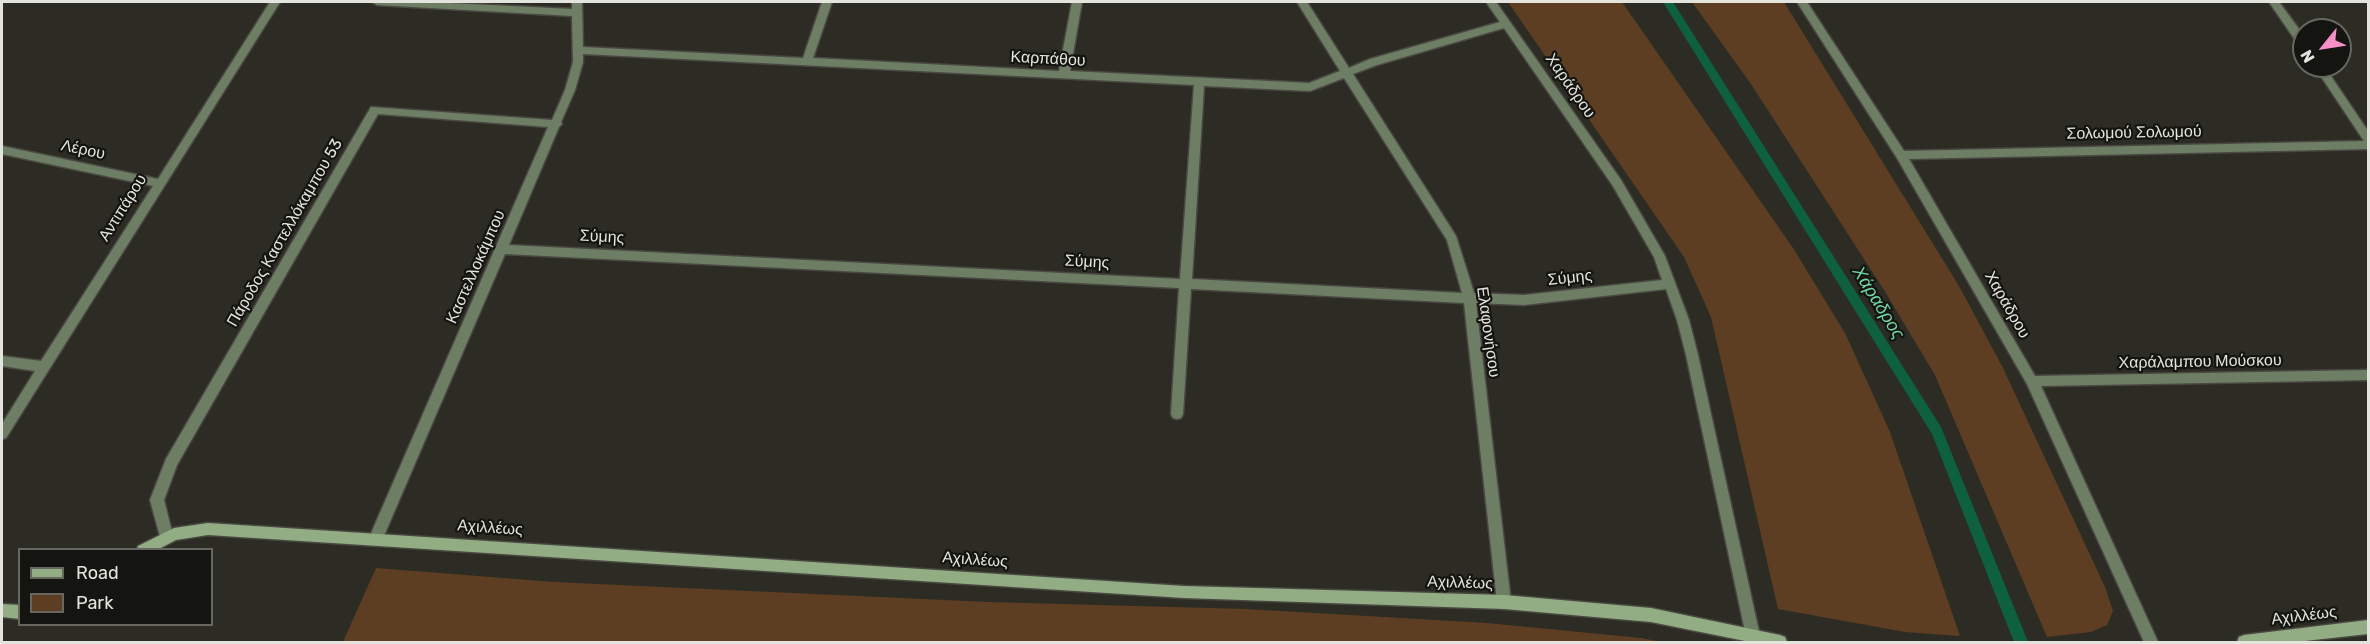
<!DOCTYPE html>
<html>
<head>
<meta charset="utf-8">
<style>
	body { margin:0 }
	#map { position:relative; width:2370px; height:644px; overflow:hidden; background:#2c2c24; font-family:Rubik,sans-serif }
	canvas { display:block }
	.frame { position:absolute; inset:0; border:3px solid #e4e4de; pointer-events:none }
	.legend { position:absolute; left:18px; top:548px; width:195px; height:78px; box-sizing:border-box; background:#141410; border:2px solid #676762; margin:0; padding:8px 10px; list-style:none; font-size:18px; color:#e4e4de }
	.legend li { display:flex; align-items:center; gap:12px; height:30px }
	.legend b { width:30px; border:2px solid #676762 }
	.north { position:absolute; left:2292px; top:18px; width:60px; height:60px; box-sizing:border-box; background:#141410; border:2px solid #676762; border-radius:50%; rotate:240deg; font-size:16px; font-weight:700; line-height:24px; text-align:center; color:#e4e4de }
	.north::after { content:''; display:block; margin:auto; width:21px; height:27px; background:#f98fc8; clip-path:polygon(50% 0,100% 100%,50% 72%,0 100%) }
</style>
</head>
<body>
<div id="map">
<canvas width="2370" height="644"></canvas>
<div class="frame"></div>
<ul class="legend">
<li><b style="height:8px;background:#92ac84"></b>Road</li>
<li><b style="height:16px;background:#5e3e22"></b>Park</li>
</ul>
<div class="north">N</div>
</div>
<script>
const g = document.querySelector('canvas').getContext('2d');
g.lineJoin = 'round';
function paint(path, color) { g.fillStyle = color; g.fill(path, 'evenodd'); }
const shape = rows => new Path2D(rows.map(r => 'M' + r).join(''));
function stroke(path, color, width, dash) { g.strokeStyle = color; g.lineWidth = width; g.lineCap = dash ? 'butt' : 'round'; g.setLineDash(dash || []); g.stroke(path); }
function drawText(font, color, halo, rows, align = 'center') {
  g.font = font + ' Rubik,sans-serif'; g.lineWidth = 4.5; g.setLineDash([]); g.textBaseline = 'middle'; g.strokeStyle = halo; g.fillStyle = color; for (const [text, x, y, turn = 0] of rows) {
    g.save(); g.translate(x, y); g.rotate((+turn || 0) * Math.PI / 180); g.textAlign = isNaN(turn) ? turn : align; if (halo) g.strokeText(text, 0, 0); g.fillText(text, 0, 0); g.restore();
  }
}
const green = shape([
	[1508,2,1622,2,1793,248,1845,333,1890,432,1960,636,1905,632,1778,609,1711,317,1684,257],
	[1692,2,1784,2,1959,286,2003,368,2105,587,2113,611,2107,625,2091,632,2047,637,1935,375,1884,290,1751,84],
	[376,568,554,582,988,602,1246,609,1487,623,1641,638,1662,642,343,642]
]);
const stream = shape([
	[1663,2,1673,2,1941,427,2028,642,2014,642,1932,434,1663,2]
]);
const street = shape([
	[270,2,280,2,6,438,2,439,2,424,35,371,2,366,2,356,41,361,153,186,2,154,2,146,158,179,270,2],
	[372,2,430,2,572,9,572,2,582,2,583,47,803,58,822,2,832,2,813,58,1059,71,1072,2,1082,2,1070,71,1309,83,1340,71,1297,2,1307,2,1349,68,1370,59,1500,22,1486,2,1496,2,1621,180,1665,256,1689,320,1698,355,1760,636,1758,641,1752,642,1748,641,1746,636,1686,355,1677,320,1666,289,1524,305,1476,303,1511,602,1509,607,1504,609,1499,607,1497,602,1464,303,1191,289,1183,414,1181,418,1177,419,1173,418,1171,414,1179,288,505,254,383,538,381,542,376,544,371,542,369,538,548,127,378,114,177,465,164,500,173,536,171,540,166,542,161,540,150,500,166,459,371,107,552,120,565,90,573,62,572,16,377,5,372,2],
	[1504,28,1613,186,1654,257,1662,280,1524,295,1474,293,1456,236,1353,74,1377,65,1504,28],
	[583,54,1194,85,1180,279,509,245,559,127,562,124,561,122,575,90,583,62,583,54],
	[1344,78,1447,240,1462,293,1192,279,1204,86,1310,91,1344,78],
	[1797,2,1807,2,1904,151,2364,141,2314,66,2324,66,2368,131,2368,149,1909,159,2035,376,2368,370,2368,380,2041,386,2158,642,2144,642,2027,384,1897,158,1797,2],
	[2269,2,2279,2,2304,36,2304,48,2300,47,2269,2]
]);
const secondary = shape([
	[208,523,1184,586,1504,595,1651,608,1780,635,1785,637,1787,642,1750,642,1651,622,1504,609,1184,598,208,535,176,540,157,550,137,550,138,546,174,528,208,523],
	[2,604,20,605,20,619,2,617,2,604],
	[2368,620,2368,634,2296,642,2237,642,2239,637,2244,635,2368,620]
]);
const streetNames = [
	["Καρπάθου",1048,59,3],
	["Χαράδρου",1570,86,55],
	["Σολωμού Σολωμού",2134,133,-1],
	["Λέρου",83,150,12],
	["Αντιπάρου",123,208,-58],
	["Πάροδος Καστελλόκαμπου 53",285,233,-60],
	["Σύμης",602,237,3],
	["Σύμης",1087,262,3],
	["Καστελλοκάμπου",476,267,-66],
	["Σύμης",1570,278,-6],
	["Χαράδρου",2007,305,60],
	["Ελαφονήσου",1488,332,82],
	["Χαράλαμπου Μούσκου",2200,362,-1],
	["Αχιλλέως",490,528,4],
	["Αχιλλέως",975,560,4],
	["Αχιλλέως",1460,583,2],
	["Αχιλλέως",2304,616,-7]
];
const waterNames = [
	["Χάραδρος",1878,303,58]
];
paint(green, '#5e3e22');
paint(stream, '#0e613f');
stroke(street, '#494942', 3);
stroke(secondary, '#494942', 3);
paint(street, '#6d7e65');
paint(secondary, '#92ac84');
drawText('16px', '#e4e4de', '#141410', streetNames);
drawText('italic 18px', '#6fd7a2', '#141410', waterNames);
</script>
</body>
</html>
